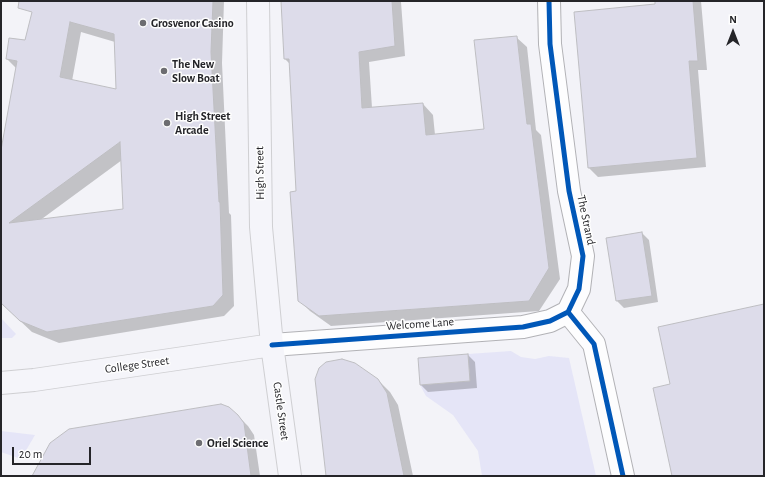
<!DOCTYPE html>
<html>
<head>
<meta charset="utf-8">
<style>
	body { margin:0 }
	#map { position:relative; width:765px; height:477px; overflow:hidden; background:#f3f3f8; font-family:"Alegreya Sans",sans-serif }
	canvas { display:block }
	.frame { position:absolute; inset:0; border:2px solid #252529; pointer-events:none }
	.north { position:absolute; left:713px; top:12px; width:40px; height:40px; -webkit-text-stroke:3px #fefefe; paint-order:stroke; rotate:0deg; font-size:11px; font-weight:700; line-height:16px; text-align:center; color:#252529 }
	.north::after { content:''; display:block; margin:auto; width:14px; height:18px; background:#252529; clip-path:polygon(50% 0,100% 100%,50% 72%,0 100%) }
	.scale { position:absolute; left:12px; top:447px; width:79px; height:18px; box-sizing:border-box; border:2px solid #252529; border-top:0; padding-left:5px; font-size:12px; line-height:14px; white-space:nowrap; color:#252529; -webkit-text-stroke:3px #fefefe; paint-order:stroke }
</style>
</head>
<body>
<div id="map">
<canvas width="765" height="477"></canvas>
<div class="frame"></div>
<div class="north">N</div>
<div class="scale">20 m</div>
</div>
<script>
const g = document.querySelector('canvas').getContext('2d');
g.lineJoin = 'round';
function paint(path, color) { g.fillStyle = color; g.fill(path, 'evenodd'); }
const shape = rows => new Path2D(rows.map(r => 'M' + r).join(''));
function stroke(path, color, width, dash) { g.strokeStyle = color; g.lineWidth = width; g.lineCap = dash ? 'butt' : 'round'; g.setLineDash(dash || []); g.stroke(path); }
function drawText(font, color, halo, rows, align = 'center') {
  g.font = font + ' "Alegreya Sans",sans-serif'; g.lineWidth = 3; g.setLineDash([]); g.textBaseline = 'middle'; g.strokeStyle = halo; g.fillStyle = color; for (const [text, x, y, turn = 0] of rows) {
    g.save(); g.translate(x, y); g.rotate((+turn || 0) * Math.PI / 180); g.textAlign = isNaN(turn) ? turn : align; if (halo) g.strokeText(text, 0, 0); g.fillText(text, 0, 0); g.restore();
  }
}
const green = shape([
	[1,318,16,334,12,338,1,338],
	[511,351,521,357,535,359,549,356,569,358,596,476,482,476,478,451,453,415,426,396,420,385,470,381,468,354],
	[1,431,35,435,21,459,1,452]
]);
const shadow = shape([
	[36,1,224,1,222,63,229,213,231,215,234,306,224,316,59,343,32,332,1,303,1,156,16,68,7,59,25,41],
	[81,32,115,42,117,90,72,81],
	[122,160,124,210,39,221],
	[282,1,400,1,401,2,405,56,369,62,372,108,423,104,433,115,435,135,485,130,516,37,527,47,536,130,541,135,560,279,539,311,331,326,310,311,299,300,297,192,290,64,285,59],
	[656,1,701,1,707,70,698,70,706,167,598,177,589,168,656,4],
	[642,233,649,240,658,302,624,308,617,301],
	[468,355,475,362,477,388,428,392,421,385],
	[378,380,390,392,398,405,413,476,327,476],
	[237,415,248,426,254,435,260,476,33,476]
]);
const building = shape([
	[19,1,213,1,211,52,219,202,220,202,223,295,213,306,47,332,20,321,1,303,1,150,17,61,6,59,9,38,25,40,32,12,18,8,19,1],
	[70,22,114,34,116,89,60,77,70,22],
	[120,142,123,209,9,223,120,142],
	[281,1,392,1,395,46,359,52,362,108,423,103,426,135,484,129,474,40,517,36,527,124,531,124,549,268,529,301,319,316,298,301,290,192,296,191,289,59,284,59,281,1],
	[655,1,693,1,698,61,689,61,697,158,588,168,574,12,655,4,655,1],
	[642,232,652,296,616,301,606,238,642,232],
	[764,304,764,476,672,476,653,388,670,384,658,327,764,304],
	[468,354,470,381,420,385,418,358,468,354],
	[342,359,355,363,378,379,387,393,404,476,326,476,315,379,319,368,326,362,342,359],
	[221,404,229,407,238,415,244,423,251,476,32,476,50,443,69,429,221,404]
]);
const minor = shape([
	[549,1,550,44,569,191,583,256,579,289,568,312],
	[568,312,594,344,623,476],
	[272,345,523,327,550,321,568,312]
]);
const major = shape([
	[258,1,261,227,272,345,290,476],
	[1,383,34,380,272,345]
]);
const cycleway = shape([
	[549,1,550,44,569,191,583,256,579,289,568,312],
	[568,312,594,344,623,476],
	[272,345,523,327,550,321,568,312]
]);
const markers = [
	[143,23,4,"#6d6d71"],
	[164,71,4,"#6d6d71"],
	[167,123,4,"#6d6d71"],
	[199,443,4,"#6d6d71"]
];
const poiNames = [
	["Grosvenor Casino",151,23],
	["The New",172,64],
	["Slow Boat",172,78],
	["High Street",175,116],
	["Arcade",175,130],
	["Oriel Science",207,443]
];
const streetNames = [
	["High Street",260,173,-91],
	["The Strand",586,220,78],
	["Welcome Lane",420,324,-4],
	["College Street",137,365,-8],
	["Castle Street",281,411,82]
];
paint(green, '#e5e5f7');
paint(shadow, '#0003');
paint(building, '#dddcea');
stroke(building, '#bebec2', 1);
stroke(minor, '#b2b2b6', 24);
stroke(major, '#cfcfd2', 24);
stroke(minor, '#fdfdfe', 22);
stroke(major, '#f5f5fa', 22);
stroke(cycleway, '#0057b8', 5);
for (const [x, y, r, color] of markers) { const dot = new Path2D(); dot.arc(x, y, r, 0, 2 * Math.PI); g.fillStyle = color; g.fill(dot); stroke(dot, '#fefefe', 1.5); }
drawText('bold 12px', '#252529', '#fefefe', poiNames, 'left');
drawText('12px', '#252529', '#fefefe', streetNames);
</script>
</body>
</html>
